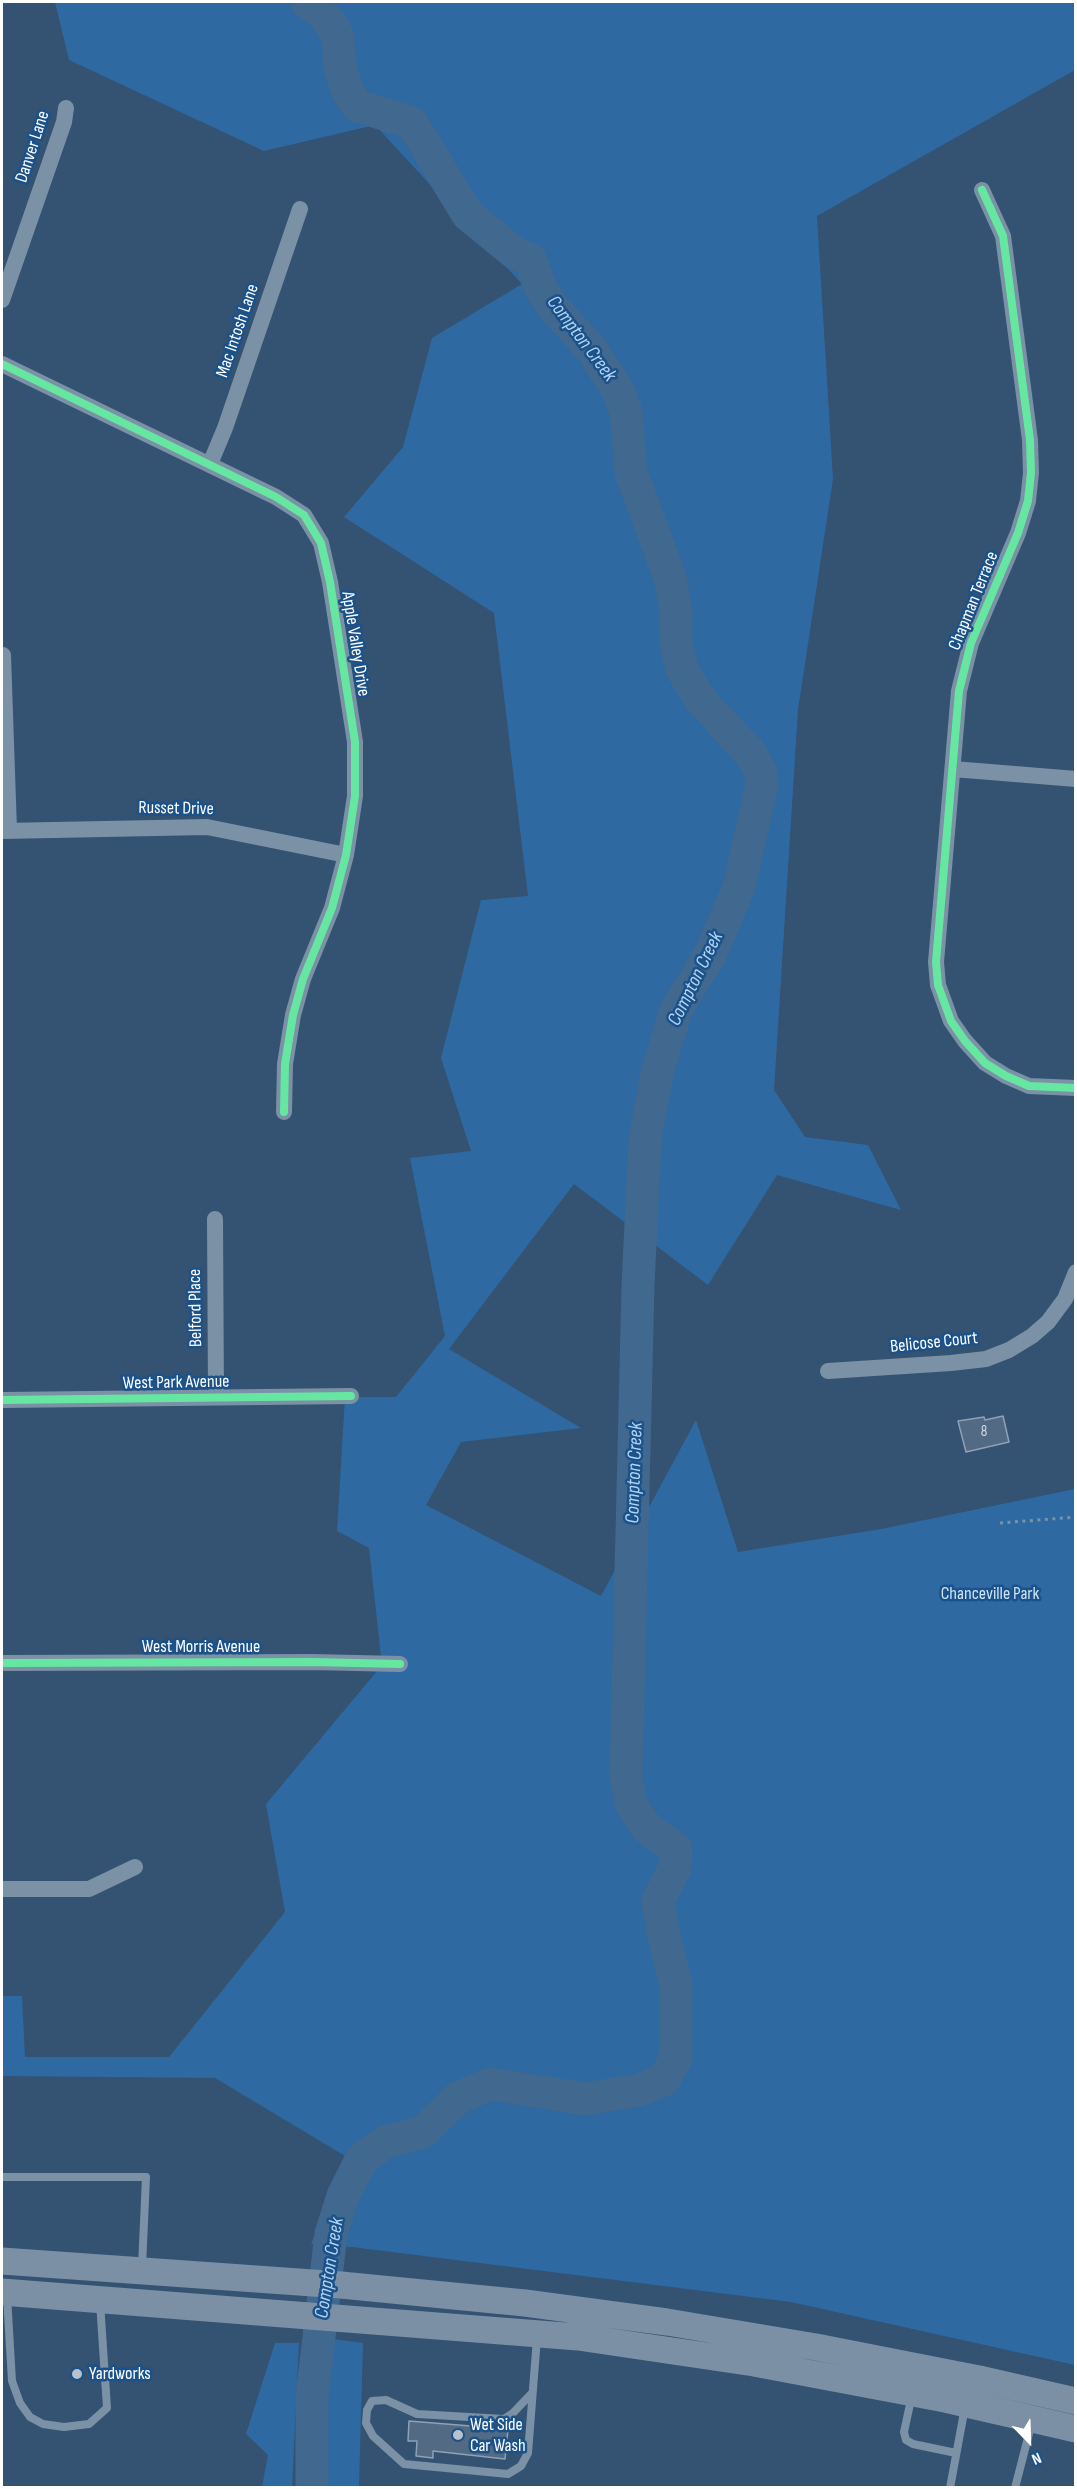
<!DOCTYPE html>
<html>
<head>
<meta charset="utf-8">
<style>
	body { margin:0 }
	#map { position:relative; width:1077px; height:2489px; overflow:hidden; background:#345271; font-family:"Sofia Sans Condensed",sans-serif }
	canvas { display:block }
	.frame { position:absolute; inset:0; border:3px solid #fff; pointer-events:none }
	.north { position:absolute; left:999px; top:2411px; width:60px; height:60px; -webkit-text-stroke:4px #1b528a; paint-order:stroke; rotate:157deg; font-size:16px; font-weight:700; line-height:24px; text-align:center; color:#fff }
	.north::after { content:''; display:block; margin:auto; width:21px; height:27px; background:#fff; clip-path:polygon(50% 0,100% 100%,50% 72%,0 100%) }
</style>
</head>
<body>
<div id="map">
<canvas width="1077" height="2489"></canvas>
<div class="frame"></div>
<div class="north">N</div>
</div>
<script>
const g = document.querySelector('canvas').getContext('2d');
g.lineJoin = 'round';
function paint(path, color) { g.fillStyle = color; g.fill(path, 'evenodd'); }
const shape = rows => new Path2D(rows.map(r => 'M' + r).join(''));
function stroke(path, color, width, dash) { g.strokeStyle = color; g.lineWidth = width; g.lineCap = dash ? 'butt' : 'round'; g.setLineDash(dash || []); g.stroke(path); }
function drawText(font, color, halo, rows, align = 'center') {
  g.font = font + ' "Sofia Sans Condensed",sans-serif'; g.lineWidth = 5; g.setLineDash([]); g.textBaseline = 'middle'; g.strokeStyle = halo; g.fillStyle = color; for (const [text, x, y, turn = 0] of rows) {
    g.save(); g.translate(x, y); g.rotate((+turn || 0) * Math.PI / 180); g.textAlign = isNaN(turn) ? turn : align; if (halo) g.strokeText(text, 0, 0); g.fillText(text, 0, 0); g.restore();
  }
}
const green = shape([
	[55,2,1075,2,1075,70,817,216,833,479,798,710,774,1090,805,1137,868,1145,901,1210,777,1175,708,1285,574,1184,449,1349,581,1428,461,1442,426,1505,601,1596,696,1420,738,1552,881,1529,1075,1489,1075,2365,791,2302,352,2247,311,2244,345,2156,215,2078,2,2076,2,1996,22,1996,25,2057,169,2057,285,1912,266,1804,382,1665,369,1548,337,1531,345,1397,396,1397,445,1336,410,1158,471,1151,441,1058,481,900,528,896,494,613,344,517,403,447,432,338,522,284,375,125,264,151,69,60],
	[333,2339,363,2343,359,2486,380,2487,320,2487],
	[275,2343,299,2343,292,2487,262,2487,268,2455,246,2434]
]);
const river = shape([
	[307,2,321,12,333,27,338,37,340,69,349,94,358,106,412,123,468,215,516,254,530,259,541,289,552,306,591,349,618,390,626,412,631,472,670,578,676,610,676,645,682,669,699,698,750,753,760,770,762,784,739,887,711,953,676,1010,657,1073,645,1140,638,1286,626,1777,631,1804,647,1828,676,1849,675,1867,658,1901,663,1932,676,1984,676,2057,664,2080,639,2090,585,2099,491,2084,459,2097,423,2132,385,2142,361,2160,343,2196,331,2234,312,2397,312,2488]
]);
const building = shape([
	[1003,1416,1009,1442,966,1452,958,1421,984,1417,985,1420,1003,1416],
	[409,2421,508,2429,505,2459,433,2451,433,2458,416,2456,417,2441,408,2441,409,2421]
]);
const path = shape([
	[1000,1523,1076,1517]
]);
const service = shape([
	[2,2177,146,2177,142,2267],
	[7,2296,12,2381,20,2403,30,2417,43,2424,64,2427,89,2424,107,2408,100,2302],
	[532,2393,513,2413,504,2419,417,2414,386,2400,372,2401,367,2410,366,2423,373,2436,404,2464,508,2474,521,2466,528,2453,537,2338],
	[912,2395,904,2432,906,2440,913,2444,956,2453],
	[950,2488,965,2407],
	[1015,2488,1032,2422]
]);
const minor = shape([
	[982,190,1003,236,1030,440,1031,473,1028,501,1018,533,971,643,959,691,936,962,938,985,951,1021,965,1041,985,1063,1006,1076,1029,1086,1076,1088],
	[2,300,64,122,66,108],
	[2,364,276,497,304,515,321,543,330,582,355,742,355,796,346,855,332,908,303,979,293,1015,285,1064,284,1112],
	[210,464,225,428,300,209],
	[3,655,9,830],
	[953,769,1076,779],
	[2,831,207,827,346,855],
	[215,1219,216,1397],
	[828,1371,951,1363,986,1359,1009,1350,1032,1336,1048,1322,1065,1299,1076,1272],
	[2,1400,351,1396],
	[2,1663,312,1662,400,1664],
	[2,1889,89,1889,135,1867]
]);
const trunk = shape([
	[2,2261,341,2285,525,2303,667,2322,816,2347,979,2379,1076,2401],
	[2,2292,578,2337,754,2363,945,2399,1076,2429]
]);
const cycleway = shape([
	[982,190,1003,236,1030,440,1031,473,1028,501,1018,533,971,643,959,691,936,962,938,985,951,1021,965,1041,985,1063,1006,1076,1029,1086,1076,1088],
	[2,364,276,497,304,515,321,543,330,582,355,742,355,796,346,855,332,908,303,979,293,1015,285,1064,284,1112],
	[2,1400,351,1396],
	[2,1663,312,1662,400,1664]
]);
const markers = [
	[77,2374,6,"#b8c2cd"],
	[458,2435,6,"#b8c2cd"]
];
const numberNames = [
	["8",984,1432]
];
const streetNames = [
	["Danver Lane",33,147,-72],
	["Mac Intosh Lane",238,331,-71],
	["Chapman Terrace",974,601,-68],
	["Apple Valley Drive",355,644,81],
	["Russet Drive",176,809,1],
	["Belford Place",196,1308,-91],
	["Belicose Court",934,1343,-6],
	["West Park Avenue",176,1383,-1],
	["West Morris Avenue",201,1647]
];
const parkNames = [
	["Chanceville Park",990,1594]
];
const poiNames = [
	["Yardworks",89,2374],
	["Wet Side",470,2425],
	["Car Wash",470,2446]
];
const waterNames = [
	["Compton Creek",581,339,53],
	["Compton Creek",696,979,-64],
	["Compton Creek",635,1473,-88],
	["Compton Creek",330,2268,-81]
];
paint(green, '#2f69a1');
stroke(river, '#41688f', 33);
paint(building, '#526a83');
stroke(building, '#8fa1b4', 1.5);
stroke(path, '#7b91a6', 3, [3, 4.5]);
stroke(service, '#7b91a6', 8);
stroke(minor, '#7b91a6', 16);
stroke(trunk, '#7b90a4', 27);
stroke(cycleway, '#66e7a1', 8);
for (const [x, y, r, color] of markers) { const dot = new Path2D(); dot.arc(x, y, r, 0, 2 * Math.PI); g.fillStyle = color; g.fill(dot); stroke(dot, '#1b528a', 2); }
drawText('15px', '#d4dae0', null, numberNames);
drawText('18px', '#fff', '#1b528a', streetNames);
drawText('18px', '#cbe3f9', '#1b528a', parkNames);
drawText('18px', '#fff', '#1b528a', poiNames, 'left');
drawText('italic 20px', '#b1d4f4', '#1b528a', waterNames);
</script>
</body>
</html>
